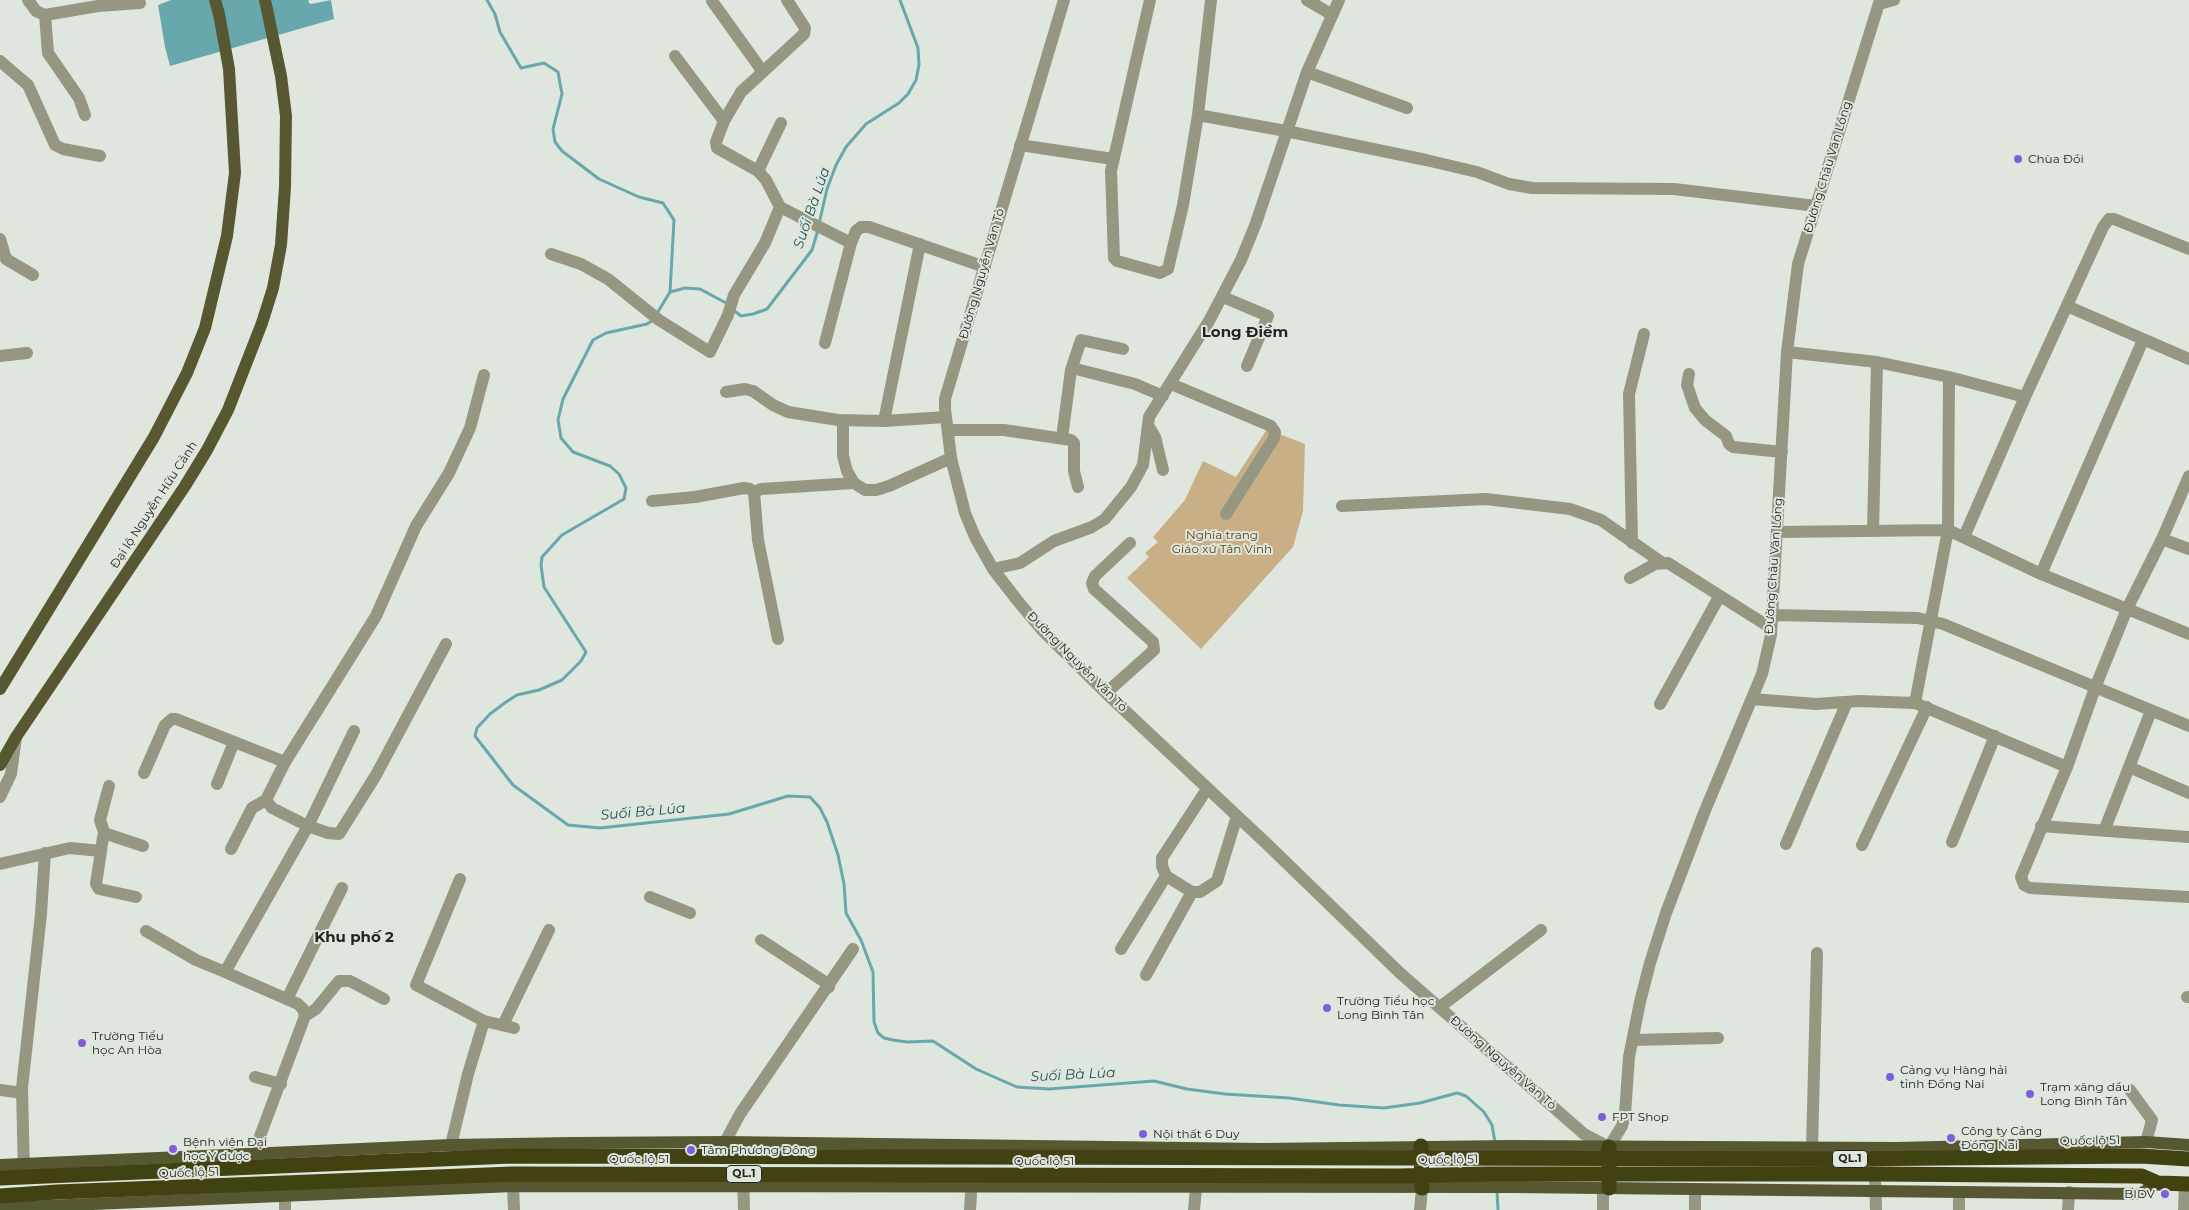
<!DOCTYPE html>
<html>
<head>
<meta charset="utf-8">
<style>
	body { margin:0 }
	canvas { display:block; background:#dfe6dd }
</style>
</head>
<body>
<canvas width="2189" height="1210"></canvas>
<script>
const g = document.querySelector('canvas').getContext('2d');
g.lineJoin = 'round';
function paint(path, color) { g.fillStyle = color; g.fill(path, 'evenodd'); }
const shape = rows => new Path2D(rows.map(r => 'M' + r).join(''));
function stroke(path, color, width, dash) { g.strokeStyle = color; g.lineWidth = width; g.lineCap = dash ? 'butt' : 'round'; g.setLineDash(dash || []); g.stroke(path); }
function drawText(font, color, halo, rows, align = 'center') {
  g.font = font + ' Montserrat,sans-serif'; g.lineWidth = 4; g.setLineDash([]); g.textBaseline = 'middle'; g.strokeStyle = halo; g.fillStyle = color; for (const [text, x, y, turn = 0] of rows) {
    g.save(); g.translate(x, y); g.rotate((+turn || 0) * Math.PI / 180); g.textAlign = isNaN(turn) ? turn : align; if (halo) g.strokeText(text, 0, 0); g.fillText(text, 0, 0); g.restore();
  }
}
const green = shape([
	[1267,429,1305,444,1303,511,1293,547,1201,649,1127,578,1149,557,1145,553,1158,542,1153,537,1185,500,1203,461,1236,477]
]);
const water = shape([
	[171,0,309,0,308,2,311,4,331,0,334,19,170,66,165,47,158,5]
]);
const stream = shape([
	[487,0,495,14,500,32,521,68,544,63,558,72,562,94,553,129,555,142,562,151,599,179,639,197,663,203,674,220,670,292],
	[819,224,827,189,836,165,846,147,866,124,899,103,908,94,916,80,919,65,918,48,900,0],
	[732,309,741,316,753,314,767,309,812,250,818,230],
	[656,315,670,292,685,288,700,289,728,304],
	[653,320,647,324,606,333,593,340,563,399,558,420,561,438,573,452,610,466,619,474,626,488,624,499,562,535,542,557,541,565,544,587,586,652,581,661,562,680,539,690,517,695,506,702,490,714,477,728,475,736,513,785,568,825,600,828,729,814,788,796,810,797,820,808,827,822,838,855,844,884,846,913,861,940,873,972,874,1022,878,1033,884,1038,893,1040,907,1042,933,1041,976,1069,1017,1087,1049,1089,1154,1081,1187,1089,1225,1094,1289,1098,1339,1105,1384,1108,1420,1103,1457,1093,1466,1096,1484,1112,1492,1125,1495,1142],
	[1497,1191,1498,1210]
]);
const minor = shape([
	[28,0,36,11,45,15,98,6,140,3],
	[787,0,805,28,804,34,741,92,724,121,716,142,717,148,758,171,766,180,780,207,851,243],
	[1064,0,945,399,945,409,951,458,965,513,975,537,993,569,1017,600,1042,630,1106,693,1268,845,1400,973,1584,1134,1609,1147,1622,1126,1625,1114,1629,1057,1640,1002,1650,963,1666,913,1704,813,1762,674,1771,635,1787,352,1798,264,1880,0],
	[1150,0,1111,171,1114,258,1117,261,1160,273,1168,269,1183,205,1198,115,1211,0],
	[1307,0,1331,14],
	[712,1,763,72],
	[1879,4,1894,0],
	[45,15,48,53,79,98,85,115],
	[675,56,724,121],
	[0,61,28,85,55,145,63,149,100,156],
	[1307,72,1407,108],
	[1198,115,1286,131,1426,160,1477,172,1509,184,1532,188,1674,189,1816,206],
	[1020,145,1113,159],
	[758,171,781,123],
	[0,239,6,259,33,275],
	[551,254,581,264,608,279,659,320,710,352,728,315,734,295,765,243,780,207],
	[1223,297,1268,316,1247,366],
	[2067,306,2189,359],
	[825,343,851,243,856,231,861,227,869,227,985,267],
	[1787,352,1877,362,1949,377,2025,397],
	[0,356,27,353],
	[1072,368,1135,384,1163,396],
	[1689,374,1687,385,1695,408,1705,420,1726,436,1729,444,1733,447,1782,452],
	[1171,384,1271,426,1275,432,1274,438,1226,514],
	[726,392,745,389,753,391,773,405,788,412,838,420,884,421,946,417],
	[843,420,843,456,847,471,854,483,865,490,876,490,889,486,951,458],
	[884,421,920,244],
	[1148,425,1155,437,1163,470],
	[948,430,1004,430,1071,440,1074,443,1074,471,1078,487],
	[1062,438,1071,370,1081,340,1123,349],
	[2189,476,2162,539,2127,609,2095,688,2067,767,2021,877,2024,885,2030,888,2189,897],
	[652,501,695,497,744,488,750,489,754,492],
	[1342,506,1486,499,1570,509,1601,520,1661,562],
	[1873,530,1877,362],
	[1777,532,1948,530,2041,574,2189,634],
	[1964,537,2025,397,2103,227,2109,219,2114,219,2189,249],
	[2162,539,2189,549],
	[1632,543,1629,394,1644,334],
	[993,569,1020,563,1054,541,1092,527,1105,519,1131,487,1143,465,1149,417,1209,321,1241,260,1256,223,1307,72,1339,0],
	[2041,574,2143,340],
	[1630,578,1655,564,1668,563,1771,628],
	[1772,615,1918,618,1943,624,2189,726],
	[778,639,758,540,754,492,761,489,854,483],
	[1106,693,1154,650,1153,642,1094,589,1092,583,1095,576,1130,543],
	[1752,699,1816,704,1859,701,1915,703,2067,767],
	[1915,703,1948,530,1949,377],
	[1660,704,1719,597],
	[2129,767,2189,793],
	[144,773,165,725,172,719,176,719,285,762],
	[217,784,234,742],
	[1207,789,1162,858,1162,866,1166,876,1192,892,1200,892,1217,881,1237,816],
	[0,797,11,774,16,737],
	[266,800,272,808,308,826,328,833,339,834,376,775,446,644],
	[2041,826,2189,837],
	[2104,831,2151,711],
	[105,835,100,820,109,786],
	[1952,842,1995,736],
	[1786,844,1847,702],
	[1862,845,1927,707],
	[231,849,252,808,266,800,285,762,376,616,416,526,449,473,470,428,484,375],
	[101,851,103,837,107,834,143,846],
	[0,864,70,848,101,851,96,884,99,889,136,897],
	[460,879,416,985,484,1021,514,1028],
	[650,897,690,913],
	[146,931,196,960,225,972],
	[761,940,825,982,829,987],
	[1121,949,1166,876],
	[1146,975,1192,892],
	[2187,997,2189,997],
	[287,999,342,888],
	[1440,1007,1541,930],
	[305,1016,316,1009,339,981,350,981,384,999],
	[503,1025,549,930],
	[1633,1040,1718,1038],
	[255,1077,281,1084],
	[0,1090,22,1093],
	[2130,1090,2152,1120,2146,1142],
	[451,1145,468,1074,484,1021],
	[1812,1148,1817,953],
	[724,1151,725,1142,740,1114,853,949],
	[250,1163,305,1016,303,1009,298,1004,225,972,308,826,354,731],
	[24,1174,22,1088,41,914,45,853],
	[1875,1174,1876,1210],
	[743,1175,744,1210],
	[513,1186,514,1210],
	[285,1210,285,1185],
	[970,1210,972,1178],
	[1194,1210,1197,1178],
	[1420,1210,1422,1188],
	[1603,1210,1603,1188],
	[1695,1210,1695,1190],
	[1959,1210,1959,1192],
	[2068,1210,2069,1192],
	[2184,1210,2185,1184]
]);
const major = shape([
	[0,689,154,437,187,373,205,328,227,236,235,173,229,69,219,14,215,0],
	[0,765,16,737,185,486,207,450,228,410,262,323,273,288,281,245,285,187,286,116,281,76,265,0],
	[0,1165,451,1145,572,1143,725,1142,1262,1149,1511,1146,1897,1148,2146,1142,2189,1145],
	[0,1208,513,1186,1512,1187,2140,1194,2158,1183]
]);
const highway = shape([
	[1421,1146,1422,1188],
	[1609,1147,1609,1188],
	[0,1178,511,1156,1844,1159,2140,1156,2189,1159],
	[0,1196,57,1192,512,1174,1399,1176,1488,1174,1875,1174,2142,1176,2158,1183,2189,1184]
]);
const markers = [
	[2018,159,5,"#7e5ed9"],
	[1327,1008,5,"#7e5ed9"],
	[82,1043,5,"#7e5ed9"],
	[1890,1077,5,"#7e5ed9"],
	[2030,1094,5,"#7e5ed9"],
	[1602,1117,5,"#7e5ed9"],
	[1143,1134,5,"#7e5ed9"],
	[1951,1138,5,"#7e5ed9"],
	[173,1149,5,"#7e5ed9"],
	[691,1150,5,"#7e5ed9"],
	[2165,1194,5,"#7e5ed9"]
];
const shields = [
	[1850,1159,35],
	[744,1174,35]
];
const shieldNames = [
	["QL.1",1850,1159],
	["QL.1",744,1174]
];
const poiNames = [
	["Chùa Đồi",2028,159],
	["Trường Tiểu học",1337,1001],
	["Long Bình Tân",1337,1015],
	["Trường Tiểu",92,1036],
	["học An Hòa",92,1050],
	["Cảng vụ Hàng hải",1900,1070],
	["tỉnh Đồng Nai",1900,1084],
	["Trạm xăng dầu",2040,1087],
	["Long Bình Tân",2040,1101],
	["FPT Shop",1612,1117],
	["Công ty Cảng",1961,1131],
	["Đồng Nai",1961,1145],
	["Nội thất 6 Duy",1153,1134],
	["Bệnh viện Đại",183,1142],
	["học Y dược",183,1156],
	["Tâm Phương Đông",701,1150],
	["BIDV",2155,1194,"right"]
];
const streetNames = [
	["Đường Châu Văn Lồng",1828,167,-73],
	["Đường Nguyễn Văn Tỏ",982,274,-74],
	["Đại lộ Nguyễn Hữu Cảnh",154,505,-57],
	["Đường Châu Văn Lồng",1774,566,-86],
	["Đường Nguyễn Văn Tỏ",1077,662,45],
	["Đường Nguyễn Văn Tỏ",1503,1063,41],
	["Quốc lộ 51",2090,1141,-1],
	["Quốc lộ 51",639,1159],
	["Quốc lộ 51",1448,1160,-1],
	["Quốc lộ 51",1044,1161],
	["Quốc lộ 51",189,1173,-2]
];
const parkNames = [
	["Nghĩa trang",1222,535],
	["Giáo xứ Tân Vinh",1222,549]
];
const waterNames = [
	["Suối Bà Lúa",812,208,-71],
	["Suối Bà Lúa",643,812,-5],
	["Suối Bà Lúa",1073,1075,-3]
];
const quarterNames = [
	["Long Điềm",1245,333],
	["Khu phố 2",354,938]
];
paint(green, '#c9af86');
paint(water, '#68a8ac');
stroke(stream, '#68a8ac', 3);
stroke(minor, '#969782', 12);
stroke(major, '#575731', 12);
stroke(highway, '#414112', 15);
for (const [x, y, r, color] of markers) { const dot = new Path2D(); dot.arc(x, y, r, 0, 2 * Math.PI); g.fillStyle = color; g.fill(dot); stroke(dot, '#dfe6dd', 2); }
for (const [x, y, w] of shields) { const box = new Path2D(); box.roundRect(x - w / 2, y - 8.5, w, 17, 4); g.fillStyle = '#dfe6dd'; g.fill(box); stroke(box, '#222421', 1); }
drawText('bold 11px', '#222421', null, shieldNames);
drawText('12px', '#222421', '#dfe6dd', poiNames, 'left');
drawText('12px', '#222421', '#dfe6dd', streetNames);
drawText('12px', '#5e420b', '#dfe6dd', parkNames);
drawText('italic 14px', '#1b5457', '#dfe6dd', waterNames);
drawText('bold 15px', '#222421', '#dfe6dd', quarterNames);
</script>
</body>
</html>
